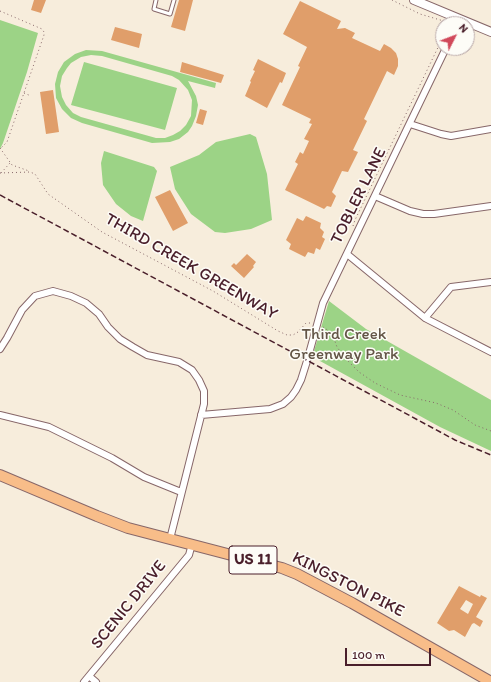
<!DOCTYPE html>
<html>
<head>
<meta charset="utf-8">
<style>
	body { margin:0 }
	#map { position:relative; width:491px; height:682px; overflow:hidden; background:#f7eddc; font-family:Itim,sans-serif }
	canvas { display:block }
	.north { position:absolute; left:435px; top:16px; width:40px; height:40px; box-sizing:border-box; background:#fdfcf7; border:1px solid #b5a4a5; border-radius:50%; rotate:48deg; font-size:11px; font-weight:700; line-height:16px; text-align:center; color:#4a1f2b }
	.north::after { content:''; display:block; margin:auto; width:14px; height:18px; background:#d1495b; clip-path:polygon(50% 0,100% 100%,50% 72%,0 100%) }
	.scale { position:absolute; left:345px; top:648px; width:86px; height:18px; box-sizing:border-box; border:2px solid #4a1f2b; border-top:0; padding-left:5px; font-size:12px; line-height:14px; white-space:nowrap; color:#4a1f2b; -webkit-text-stroke:3px #fdfcf7; paint-order:stroke }
</style>
</head>
<body>
<div id="map">
<canvas width="491" height="682"></canvas>
<div class="north">N</div>
<div class="scale">100 m</div>
</div>
<script>
const g = document.querySelector('canvas').getContext('2d');
g.lineJoin = 'round';
function paint(path, color) { g.fillStyle = color; g.fill(path, 'evenodd'); }
const shape = rows => new Path2D(rows.map(r => 'M' + r).join(''));
function stroke(path, color, width, dash) { g.strokeStyle = color; g.lineWidth = width; g.lineCap = dash ? 'butt' : 'round'; g.setLineDash(dash || []); g.stroke(path); }
function drawText(font, color, halo, rows, align = 'center') {
  g.font = font + ' Itim,sans-serif'; g.lineWidth = 3; g.setLineDash([]); g.textBaseline = 'middle'; g.strokeStyle = halo; g.fillStyle = color; for (const [text, x, y, turn = 0] of rows) {
    g.save(); g.translate(x, y); g.rotate((+turn || 0) * Math.PI / 180); g.textAlign = isNaN(turn) ? turn : align; if (halo) g.strokeText(text, 0, 0); g.fillText(text, 0, 0); g.restore();
  }
}
const green = shape([
	[0,20,38,33,27,72,3,143,0,149],
	[86,50,102,51,216,83,215,88,188,81,196,96,198,105,196,116,192,126,188,132,179,139,170,142,152,143,82,123,71,118,62,109,56,98,55,84,58,72,64,62,75,54],
	[91,55,102,56,172,76,179,80,188,90,192,100,191,116,186,125,180,131,173,135,165,138,156,138,81,117,73,113,66,105,62,97,60,86,62,76,67,68,71,63,81,57],
	[84,62,177,88,165,130,71,105],
	[250,134,256,137,267,174,272,220,251,229,225,233,215,232,191,214,175,189,170,167,199,155,216,142],
	[104,151,154,167,157,171,143,221,131,216,116,204,103,185,101,163],
	[329,301,366,329,491,400,491,451,440,427,320,361,314,351]
]);
const building = shape([
	[34,0,46,0,41,13,31,10],
	[179,0,193,0,185,31,171,27],
	[300,1,339,20,341,21,337,29,345,28,355,33,352,38,380,51,384,44,391,48,396,53,398,59,398,66,394,75,387,71,364,119,367,121,353,150,358,152,348,172,342,171,332,192,336,196,331,207,327,206,324,209,285,190,298,164,295,162,300,152,303,154,309,141,304,139,312,124,309,123,311,119,282,105,300,67,298,66,307,47,283,34],
	[115,27,142,34,139,48,111,40],
	[258,59,286,73,282,83,280,82,267,108,245,96,251,82,250,81,255,71,253,70],
	[182,62,224,75,221,83,180,72],
	[53,90,59,132,46,134,40,92],
	[200,109,207,111,203,125,196,123],
	[170,190,188,223,173,231,155,197],
	[306,216,321,223,320,228,324,232,322,237,325,239,320,250,316,248,314,254,308,252,305,257,289,249,291,244,286,240,297,218,303,221],
	[247,254,256,262,253,266,254,267,244,278,231,266,234,263,236,265],
	[459,586,480,597,481,595,487,598,476,617,483,621,480,627,474,623,472,624,465,637,454,630,449,631,437,623],
	[466,600,473,604,468,614,460,609]
]);
const path = shape([
	[392,0,420,14,447,22,447,24],
	[0,11,42,29,44,32,44,35,7,142,1,148],
	[24,93,31,96],
	[0,148,12,165,29,171],
	[0,173,30,172,35,174,48,194,102,232,213,291,278,331,287,335,293,335,298,332,306,323,310,323],
	[1,173,10,163],
	[353,226,355,220,443,37],
	[323,327,332,333,337,347,345,358,359,372,375,383,400,395,436,403,453,410,475,425,491,431]
]);
const service = shape([
	[156,0,154,9,170,14,174,0]
]);
const minor = shape([
	[410,124,441,134,451,136,491,129],
	[375,196,410,211,423,214,434,214,491,206],
	[347,254,425,318,491,352],
	[425,318,451,287,491,282],
	[0,349,7,338,22,310,35,296,53,291,71,296,86,303,99,314,108,327,120,339,133,347,147,355,179,362,192,370,199,380,204,391,204,404,170,539],
	[0,415,49,427,112,458,144,477,181,492],
	[201,415,270,409,283,404,291,397,296,390,301,380,307,361,323,303,446,48],
	[89,676,96,682],
	[84,682,189,555,192,544]
]);
const tertiary = shape([
	[414,0,491,32]
]);
const primary = shape([
	[0,475,97,516,128,528,262,563,282,568,297,574,352,603,491,682]
]);
const rail = shape([
	[0,195,455,440,491,455]
]);
const shields = [
	[253,560,48]
];
const shieldNames = [
	["US 11",253,560]
];
const streetNames = [
	["TOBLER LANE",359,196,-64],
	["THIRD CREEK GREENWAY",191,267,30],
	["KINGSTON PIKE",348,585,27],
	["SCENIC DRIVE",129,605,-51]
];
const parkNames = [
	["Third Creek",344,335],
	["Greenway Park",344,355]
];
paint(green, '#9cd386');
paint(building, '#e09e6a');
stroke(service, '#876769', 5);
stroke(minor, '#876769', 8);
stroke(tertiary, '#876769', 10);
stroke(primary, '#876769', 12);
stroke(path, '#876769', 1, [1, 3]);
stroke(service, '#fff', 3);
stroke(minor, '#fff', 6);
stroke(tertiary, '#fff', 8);
stroke(primary, '#f8bd89', 10);
stroke(rail, '#4a1f2b', 1.5, [6, 3]);
for (const [x, y, w] of shields) { const box = new Path2D(); box.roundRect(x - w / 2, y - 14, w, 28, 3); g.fillStyle = '#fdfcf7'; g.fill(box); stroke(box, '#4a1f2b', 1); }
drawText('bold 16px', '#4a1f2b', null, shieldNames);
drawText('17px', '#4a1f2b', '#fdfcf7', streetNames);
drawText('17px', '#635546', '#fdfcf7', parkNames);
</script>
</body>
</html>
